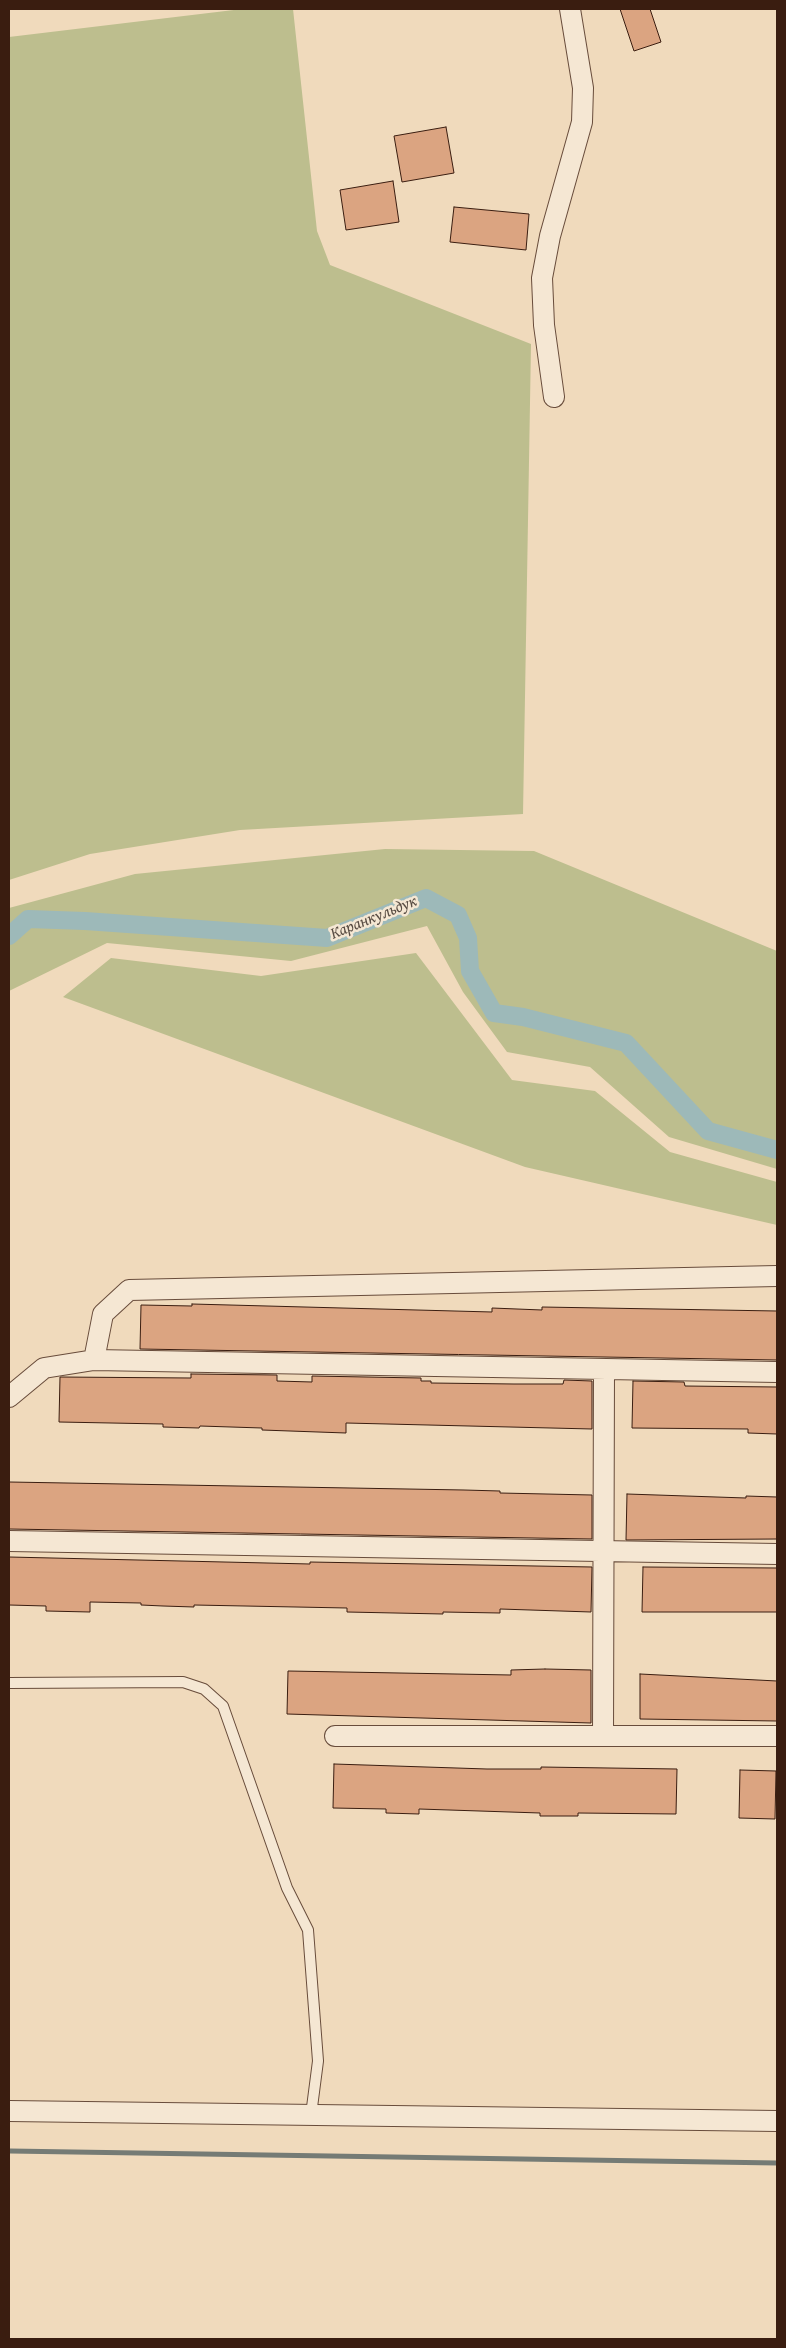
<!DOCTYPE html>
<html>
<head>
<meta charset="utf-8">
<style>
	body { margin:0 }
	#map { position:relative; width:786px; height:2348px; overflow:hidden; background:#f0dabc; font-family:"Gentium Book Plus",serif }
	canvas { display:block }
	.frame { position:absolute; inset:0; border:10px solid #3a1d10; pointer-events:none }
</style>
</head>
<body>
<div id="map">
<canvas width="786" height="2348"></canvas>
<div class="frame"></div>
</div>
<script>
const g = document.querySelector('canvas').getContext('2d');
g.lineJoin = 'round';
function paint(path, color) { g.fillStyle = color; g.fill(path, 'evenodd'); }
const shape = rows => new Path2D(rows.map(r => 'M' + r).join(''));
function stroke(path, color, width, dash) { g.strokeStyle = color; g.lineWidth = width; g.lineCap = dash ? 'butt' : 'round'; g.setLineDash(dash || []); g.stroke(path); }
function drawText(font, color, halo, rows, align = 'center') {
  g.font = font + ' "Gentium Book Plus",serif'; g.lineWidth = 5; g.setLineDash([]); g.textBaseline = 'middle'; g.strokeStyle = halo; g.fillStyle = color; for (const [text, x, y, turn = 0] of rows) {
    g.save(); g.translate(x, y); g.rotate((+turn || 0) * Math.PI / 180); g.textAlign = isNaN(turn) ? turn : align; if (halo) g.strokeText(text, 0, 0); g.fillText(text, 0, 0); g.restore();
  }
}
const green = shape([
	[242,9,293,9,317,231,330,265,531,344,523,814,240,830,90,854,9,880,9,37],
	[385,849,534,851,777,951,777,1169,669,1137,590,1067,507,1052,463,992,427,926,291,961,107,943,9,991,9,908,135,874],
	[416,953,512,1080,595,1091,670,1152,777,1182,777,1225,525,1167,63,997,111,958,261,976]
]);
const stream = shape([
	[10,2151,777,2163]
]);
const canal = shape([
	[9,936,28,919,85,921,327,938,426,898,458,915,468,938,470,971,494,1013,523,1017,626,1043,708,1131,777,1150]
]);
const building = shape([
	[620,9,650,9,661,42,634,51,620,9],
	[446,127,454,173,402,182,394,136,446,127],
	[393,181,399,222,346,230,340,190,393,181],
	[454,207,529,214,526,250,450,242,454,207],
	[192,1304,492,1312,492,1308,542,1310,542,1307,777,1311,777,1360,140,1349,141,1305,192,1306,192,1304],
	[191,1374,277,1375,277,1381,312,1382,312,1376,421,1378,421,1381,431,1381,431,1383,514,1384,563,1384,564,1380,592,1381,592,1429,346,1423,346,1433,262,1430,262,1428,200,1426,199,1428,163,1427,163,1424,59,1422,60,1377,191,1378,191,1374],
	[633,1381,684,1382,685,1386,777,1387,777,1434,748,1433,748,1429,632,1428,633,1381],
	[9,1482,464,1490,500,1491,500,1493,592,1495,592,1539,9,1529,9,1482],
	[627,1494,746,1498,746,1496,777,1497,777,1539,626,1540,627,1494],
	[9,1557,310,1564,310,1562,592,1567,591,1612,500,1609,500,1613,443,1612,443,1614,347,1612,347,1608,194,1605,194,1607,163,1606,141,1605,141,1603,90,1602,90,1612,46,1611,46,1606,9,1605,9,1557],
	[643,1567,777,1568,777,1612,642,1612,643,1567],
	[545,1669,591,1670,591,1723,287,1714,288,1671,511,1675,511,1670,545,1669],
	[640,1674,777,1681,777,1721,640,1719,640,1674],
	[334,1764,487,1769,541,1769,541,1767,677,1769,676,1814,578,1813,578,1816,540,1816,540,1813,419,1809,419,1814,386,1813,386,1809,333,1808,334,1764],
	[740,1770,776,1771,775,1819,739,1818,740,1770]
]);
const lane = shape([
	[9,1683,183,1682,204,1689,223,1706,287,1888,308,1930,318,2061,311,2115]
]);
const street = shape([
	[554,397,544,325,542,278,550,236,582,122,583,88,570,9],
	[94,1360,103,1314,129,1290,777,1276],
	[9,1397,44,1368,94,1360,777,1372],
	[9,1541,777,1554],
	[335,1736,777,1736],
	[603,1736,604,1370],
	[9,2111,777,2121]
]);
const waterNames = [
	["Каранкульдук",374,918,-22]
];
paint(green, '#bdbe8e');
stroke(stream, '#757b75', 5);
stroke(canal, '#9db9b9', 18);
paint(building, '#dba481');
stroke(building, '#3a1d10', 1);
stroke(lane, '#684c3b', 12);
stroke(street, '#684c3b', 22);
stroke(lane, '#f5e7d3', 10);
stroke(street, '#f5e7d3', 20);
drawText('italic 16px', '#584c43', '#f5e7d3', waterNames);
</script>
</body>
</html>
